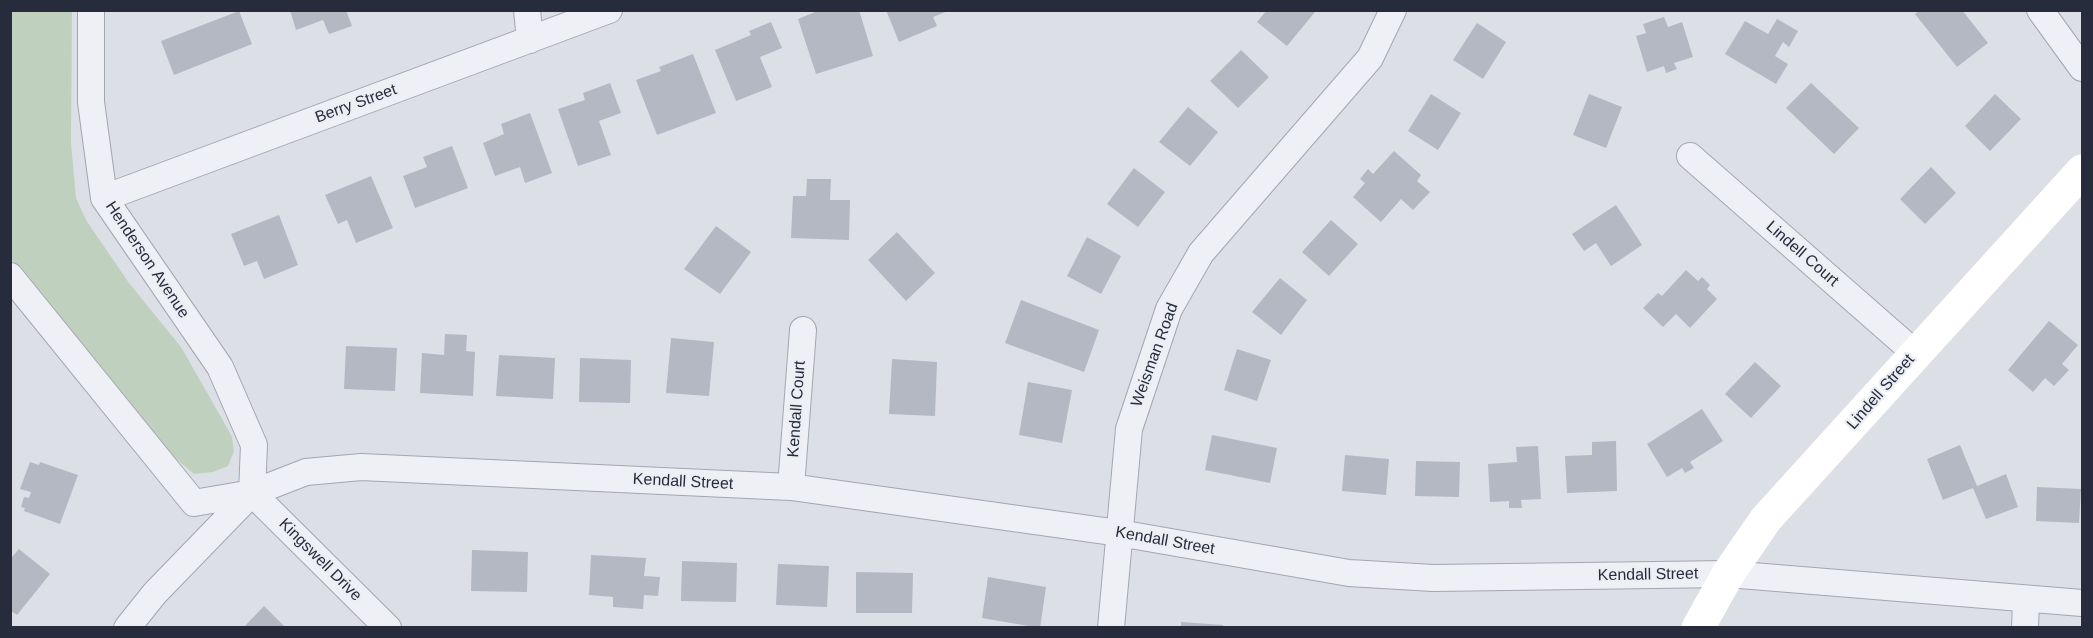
<!DOCTYPE html>
<html>
<head>
<meta charset="utf-8">
<style>
	body { margin:0 }
	#map { position:relative; width:2093px; height:638px; overflow:hidden; background:#dddfe6; font-family:Arial,sans-serif }
	canvas { display:block }
	.frame { position:absolute; inset:0; border:12px solid #272c3c; pointer-events:none }
</style>
</head>
<body>
<div id="map">
<canvas width="2093" height="638"></canvas>
<div class="frame"></div>
</div>
<script>
const g = document.querySelector('canvas').getContext('2d');
g.lineJoin = 'round';
function paint(path, color) { g.fillStyle = color; g.fill(path, 'evenodd'); }
const shape = rows => new Path2D(rows.map(r => 'M' + r).join(''));
function stroke(path, color, width, dash) { g.strokeStyle = color; g.lineWidth = width; g.lineCap = dash ? 'butt' : 'round'; g.setLineDash(dash || []); g.stroke(path); }
function drawText(font, color, halo, rows, align = 'center') {
  g.font = font + ' Arial,sans-serif'; g.lineWidth = 4.5; g.setLineDash([]); g.textBaseline = 'middle'; g.strokeStyle = halo; g.fillStyle = color; for (const [text, x, y, turn = 0] of rows) {
    g.save(); g.translate(x, y); g.rotate((+turn || 0) * Math.PI / 180); g.textAlign = isNaN(turn) ? turn : align; if (halo) g.strokeText(text, 0, 0); g.fillText(text, 0, 0); g.restore();
  }
}
const green = shape([
	[10,11,72,11,71,143,76,198,86,220,129,283,181,347,221,417,232,437,234,451,228,466,213,472,194,474,168,452,11,259]
]);
const building = shape([
	[290,10,346,10,352,26,329,34,323,20,296,30],
	[820,10,859,10,873,56,816,74,798,19],
	[886,10,948,10,948,11,933,17,937,26,899,42],
	[1267,10,1313,10,1315,12,1287,46,1257,22],
	[1920,10,1962,10,1988,43,1957,67,1915,14],
	[239,11,252,44,174,75,161,41],
	[1664,17,1668,27,1682,22,1693,57,1674,63,1677,69,1666,73,1664,66,1647,72,1636,36,1646,33,1643,24],
	[1777,19,1798,31,1789,47,1783,42,1775,56,1788,64,1776,84,1725,54,1745,21,1768,34],
	[771,22,782,48,760,57,772,87,736,101,715,50,751,35,749,31],
	[1477,23,1506,42,1483,79,1453,60],
	[1241,50,1269,77,1238,108,1210,81],
	[693,54,716,113,657,135,636,80,661,71,659,67],
	[610,83,621,113,599,121,611,155,578,166,558,109,585,100,583,93],
	[1811,83,1859,128,1834,154,1786,108],
	[1431,94,1461,113,1438,150,1408,131],
	[1589,94,1622,107,1606,148,1573,135],
	[1995,94,2021,119,1990,151,1965,126],
	[1188,107,1218,132,1190,166,1159,142],
	[530,113,552,173,525,183,520,167,495,176,483,143,504,134,501,124],
	[452,146,468,188,415,208,403,176,427,167,423,157],
	[1394,151,1421,175,1417,181,1430,192,1413,210,1401,199,1381,222,1353,197,1365,183,1360,179,1368,169,1373,174],
	[1931,167,1956,193,1925,224,1900,199],
	[1134,168,1165,192,1138,227,1107,204],
	[371,176,393,228,356,243,347,220,338,224,325,195],
	[807,179,831,179,830,200,850,200,849,240,791,238,793,196,806,196],
	[1616,205,1642,245,1611,266,1596,243,1584,251,1572,234],
	[279,215,298,265,264,279,257,261,244,266,231,234],
	[1331,220,1358,244,1329,276,1302,252],
	[716,226,751,252,720,294,684,269],
	[897,232,935,273,906,301,868,260],
	[1087,237,1121,256,1101,294,1067,276],
	[1686,270,1698,281,1702,277,1710,285,1707,289,1717,299,1690,328,1676,314,1663,327,1643,308,1658,293,1662,296],
	[1280,278,1307,300,1281,335,1252,312],
	[1021,300,1099,330,1084,372,1005,343],
	[2049,321,2078,345,2062,364,2069,370,2054,386,2045,378,2033,392,2008,370],
	[445,334,467,335,466,351,475,352,473,396,420,393,422,353,444,355],
	[671,338,714,342,709,396,666,393],
	[346,346,397,348,395,391,344,389],
	[1237,349,1271,360,1257,401,1224,390],
	[499,355,555,358,553,399,496,396],
	[580,358,631,360,630,403,579,402],
	[892,359,937,362,935,416,889,414],
	[1755,362,1781,386,1751,418,1725,394],
	[1028,382,1072,390,1062,443,1019,435],
	[1702,409,1723,441,1690,462,1694,468,1685,473,1682,468,1667,477,1647,444],
	[1212,435,1277,448,1270,483,1205,470],
	[1616,441,1617,491,1567,493,1565,456,1592,455,1592,442],
	[1960,445,1977,486,2006,474,2018,507,1986,519,1973,488,1943,500,1927,459],
	[1538,446,1541,499,1521,500,1522,508,1509,508,1509,501,1490,502,1488,464,1517,462,1516,447],
	[1345,455,1389,459,1386,495,1342,491],
	[1416,461,1460,462,1459,497,1415,496],
	[30,462,39,465,40,462,78,475,60,524,24,511,25,508,21,507,24,497,29,498,31,492,20,489],
	[2037,487,2081,489,2079,523,2036,521],
	[19,549,50,574,17,615,10,610,10,559],
	[472,550,528,552,527,592,471,591],
	[591,555,646,558,644,576,660,577,658,596,644,595,643,609,613,607,613,597,589,595],
	[682,561,737,563,736,602,681,601],
	[778,564,829,566,827,607,776,605],
	[856,572,913,573,912,613,856,613],
	[988,577,1046,587,1040,628,982,618],
	[264,606,286,628,243,628],
	[1181,622,1223,625,1223,628,1181,628]
]);
const street = shape([
	[91,10,91,102,104,198,220,367,254,445,252,493,155,593,127,628],
	[527,10,530,40],
	[2040,10,2082,68],
	[1690,156,1915,353],
	[104,198,609,10],
	[10,276,194,503,252,493,306,472,361,467,791,487,1119,533,1349,573,1433,578,1728,574,2082,603],
	[791,487,803,330],
	[252,493,388,628],
	[1111,628,1129,429,1169,309,1201,253,1370,58,1393,10],
	[2025,628,2026,600]
]);
const secondary = shape([
	[1698,628,1728,574,1766,519,2082,171]
]);
const streetNames = [
	["Berry Street",356,104,-20],
	["Lindell Court",1802,254,41],
	["Henderson Avenue",147,260,56],
	["Weisman Road",1155,355,-70],
	["Lindell Street",1881,392,-49],
	["Kendall Court",797,409,-86],
	["Kendall Street",683,482,3],
	["Kendall Street",1165,541,10],
	["Kingswell Drive",320,560,45],
	["Kendall Street",1648,575,-1]
];
paint(green, '#c0d0be');
paint(building, '#b4b8c2');
stroke(street, '#a3a6b0', 28);
stroke(street, '#eff0f5', 26);
stroke(secondary, '#fff', 33);
drawText('16px', '#272c3c', '#eceef4', streetNames);
</script>
</body>
</html>
